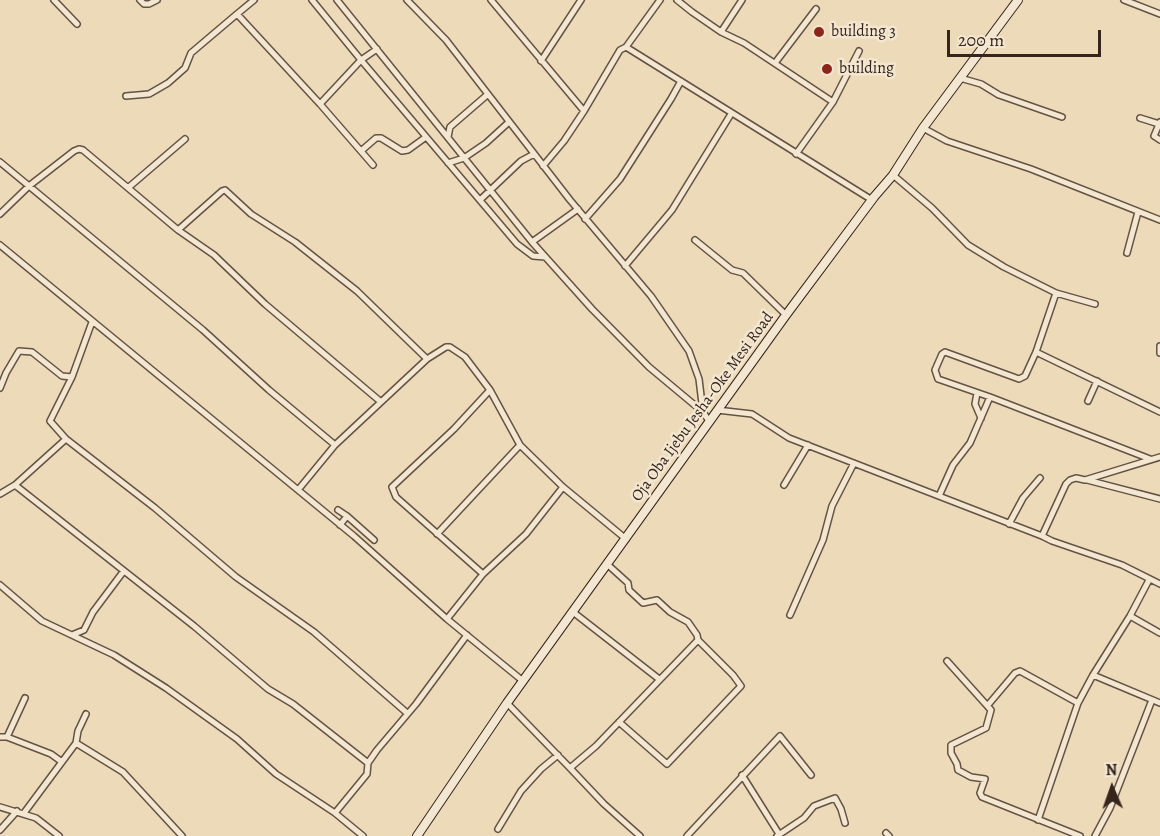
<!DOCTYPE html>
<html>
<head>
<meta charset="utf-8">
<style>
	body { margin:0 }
	#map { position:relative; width:1160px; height:836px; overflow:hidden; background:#eddab8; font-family:Alegreya,serif }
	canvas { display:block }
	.north { position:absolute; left:1082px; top:758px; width:60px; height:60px; -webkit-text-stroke:4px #f3e7d1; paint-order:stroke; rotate:358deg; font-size:16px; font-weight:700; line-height:24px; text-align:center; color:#36241d }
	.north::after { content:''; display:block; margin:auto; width:21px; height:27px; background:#36241d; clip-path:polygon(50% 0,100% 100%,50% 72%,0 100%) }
	.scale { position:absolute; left:947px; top:30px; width:154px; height:27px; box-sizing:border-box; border:3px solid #36241d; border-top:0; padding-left:8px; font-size:18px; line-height:21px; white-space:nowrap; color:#36241d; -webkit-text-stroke:4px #f3e7d1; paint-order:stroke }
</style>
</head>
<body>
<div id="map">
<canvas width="1160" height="836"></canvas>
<div class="north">N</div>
<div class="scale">200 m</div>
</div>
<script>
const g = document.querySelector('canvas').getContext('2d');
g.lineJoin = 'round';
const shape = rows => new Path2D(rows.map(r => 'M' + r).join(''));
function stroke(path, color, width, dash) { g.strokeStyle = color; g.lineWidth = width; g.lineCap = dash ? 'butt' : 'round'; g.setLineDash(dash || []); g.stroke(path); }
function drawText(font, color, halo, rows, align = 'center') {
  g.font = font + ' Alegreya,serif'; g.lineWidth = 5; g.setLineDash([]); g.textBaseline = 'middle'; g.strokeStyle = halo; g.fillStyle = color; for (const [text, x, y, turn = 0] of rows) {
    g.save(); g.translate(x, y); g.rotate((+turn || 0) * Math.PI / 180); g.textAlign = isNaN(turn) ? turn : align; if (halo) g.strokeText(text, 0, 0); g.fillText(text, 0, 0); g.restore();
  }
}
const street = shape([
	[54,0,77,24],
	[140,0,144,4,149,4,157,0],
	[254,0,237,14,320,104,361,60,312,0],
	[337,0,532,242,592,309,649,367,703,412],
	[407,0,446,40,570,200,651,296,689,351,699,379,703,412,709,421],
	[491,0,584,111],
	[677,0,692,12,721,32,744,43,833,102,796,154],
	[1124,0,1160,14],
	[721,32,742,0],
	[626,47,872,200],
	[377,49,361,60,517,244,533,256,545,257],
	[541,61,581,0],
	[775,63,816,9],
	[960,78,981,84,999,95,1062,117],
	[126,96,149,94,168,83,185,68,191,53,237,14],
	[833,102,859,51],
	[320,104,373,165],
	[1140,118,1159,124],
	[1160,122,1154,136,1160,140],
	[923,128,947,141,1031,169,1160,220],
	[448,137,450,127,487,95],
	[361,151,376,138,381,138,402,151,408,150,426,137],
	[0,162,203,330,269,390,335,445],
	[448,163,464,158,486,143,509,122],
	[543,166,564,141,584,111,620,50,626,47,660,0],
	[893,175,932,208,968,245,1004,267,1056,293,1095,304],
	[129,187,185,139],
	[480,200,521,161,534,154],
	[0,214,29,186,74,151,79,149,83,150,178,230,222,191,225,190,251,214,295,242,357,291,427,359],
	[585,219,620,179,671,99,681,81],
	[178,230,214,255,265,304,381,402],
	[695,240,732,270,743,273,786,315],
	[532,242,578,209],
	[0,245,354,536,447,619,523,681],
	[1127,253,1138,212],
	[625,266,672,210,731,114],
	[1056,293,1036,352,1025,376,1019,379,945,352,942,354,935,370,938,379,990,397,1150,459],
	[1160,346,1160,353],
	[1036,352,1160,412],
	[0,388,6,373,19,351,32,352,62,376,72,377,92,322],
	[977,393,975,404,981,418],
	[1088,401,1097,381],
	[717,410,752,414,789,438,1042,536,1052,541,1122,565,1160,584],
	[66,439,50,421,72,377],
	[1087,480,1160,499],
	[784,485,808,445],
	[298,490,335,445,427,359,446,347,450,347,465,357,490,390,520,445,563,487,626,539],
	[0,494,15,485],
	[939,496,953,465,970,443,990,397],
	[338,510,347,516,340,525],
	[347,516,374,540],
	[1009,524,1023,498,1040,478],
	[437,534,520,445],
	[1042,536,1066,484,1070,480,1076,478,1085,480,1160,457],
	[483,574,396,497,392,487,454,429,490,390],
	[0,585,42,621,114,655,166,688,237,739,276,774,335,813,363,836],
	[573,612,659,679],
	[790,615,823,540,832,506,854,463],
	[1130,616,1160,633],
	[447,619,483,574,526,534,563,487],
	[72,635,84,630,93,612,123,572],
	[947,661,991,710,986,728,951,745,951,753,957,764,958,770,971,777,985,779,980,793,982,797,1080,836],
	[1093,675,1160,703],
	[507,703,570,768,596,746,698,640,697,635,688,622,670,612,657,600,643,603,629,590,628,583,607,564],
	[988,705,1015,673,1020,671,1078,703],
	[86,714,78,731,76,743,123,772,182,836],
	[619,722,667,764,741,686,733,675,698,640],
	[0,737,7,737,51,754,62,762],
	[7,737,25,698],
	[368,763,293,704,268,689,194,626,15,485,66,439,155,508,236,577,314,632,407,713],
	[570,768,604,804,640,836],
	[742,775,779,834],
	[0,807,36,818,59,836],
	[24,813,76,743],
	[335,813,367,774,368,763,377,750,416,704,467,635],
	[1038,820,1078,703,1093,675,1130,616,1149,580],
	[498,829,521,791,541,769,558,755],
	[0,830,17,811],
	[886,833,889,836],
	[687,836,780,736,811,775],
	[777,836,804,818,814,806,835,798,841,809,845,823],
	[1095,836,1110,808,1152,700]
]);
const secondary = shape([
	[417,836,507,703,786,315,874,197,893,175,923,128,1018,0]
]);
const markers = [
	[819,32,6,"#8f2418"],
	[827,69,6,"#8f2418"]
];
const poiNames = [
	["building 3",831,32],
	["building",839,69]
];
const streetNames = [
	["Oja Oba Ijebu Jesha-Oke Mesi Road",703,407,-54]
];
stroke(street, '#645244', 8);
stroke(secondary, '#36241d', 10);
stroke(street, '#f3e7d1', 5);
stroke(secondary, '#f3e7d1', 8);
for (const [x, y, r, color] of markers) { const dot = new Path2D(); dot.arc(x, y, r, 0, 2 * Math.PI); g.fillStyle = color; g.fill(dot); stroke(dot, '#f3e7d1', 2); }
drawText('16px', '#36241d', '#f3e7d1', poiNames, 'left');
drawText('16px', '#36241d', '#f3e7d1', streetNames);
</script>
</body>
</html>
